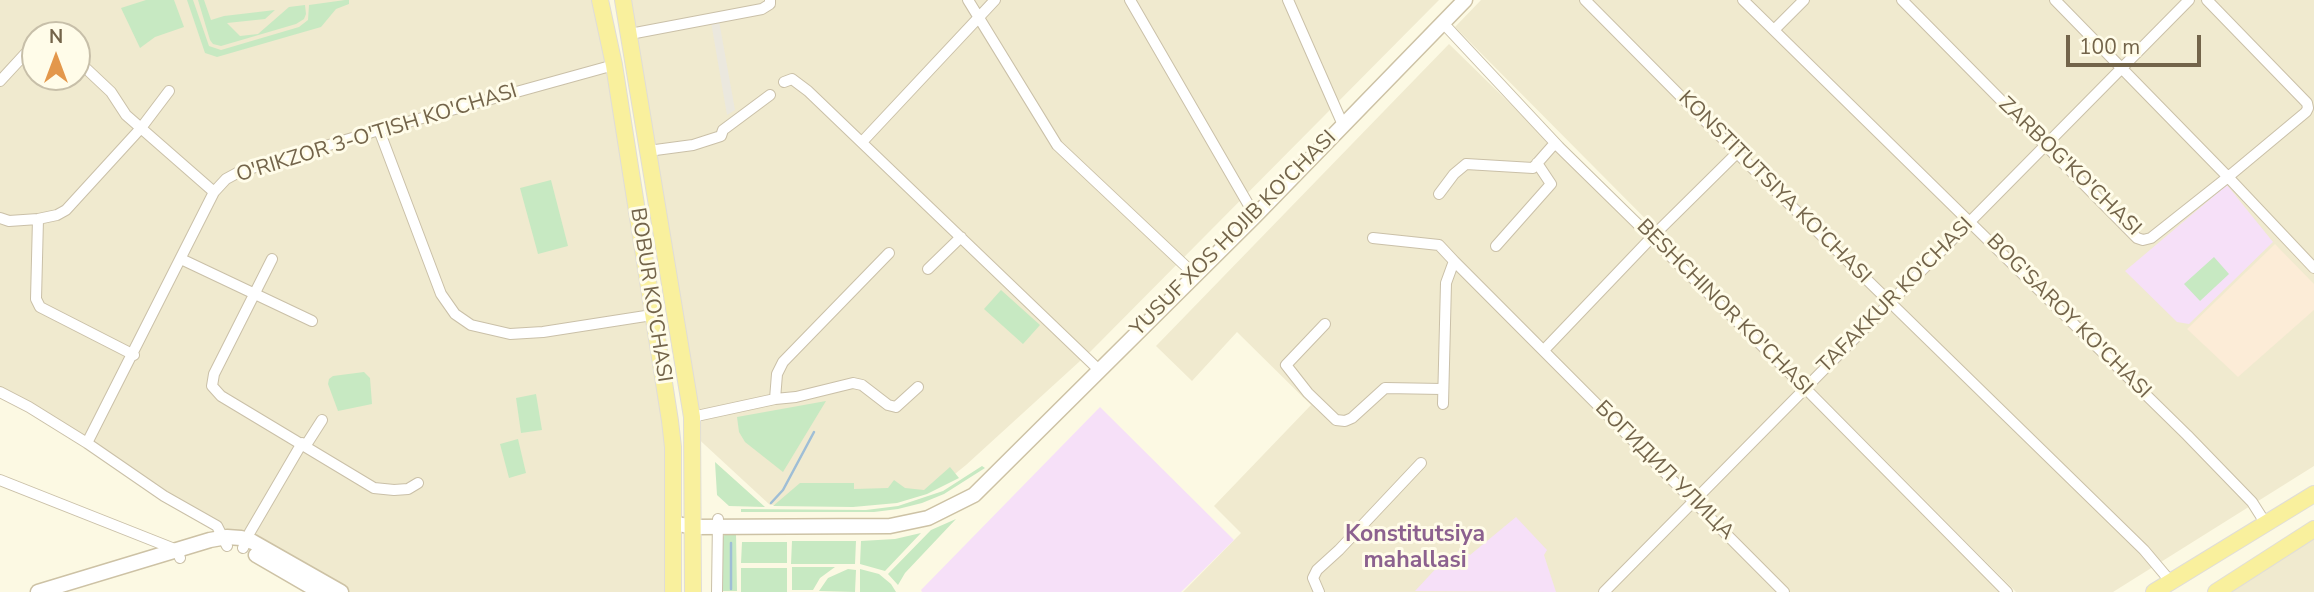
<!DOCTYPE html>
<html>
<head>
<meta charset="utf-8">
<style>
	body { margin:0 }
	#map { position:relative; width:2314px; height:592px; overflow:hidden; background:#fcf9e3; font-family:"Nunito Sans",sans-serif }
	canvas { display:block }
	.north { position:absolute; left:21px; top:21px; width:70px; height:70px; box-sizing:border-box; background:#fffce9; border:2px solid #c7bfa9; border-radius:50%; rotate:0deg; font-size:19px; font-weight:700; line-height:28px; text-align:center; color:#73644a }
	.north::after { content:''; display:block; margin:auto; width:24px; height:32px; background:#e3974b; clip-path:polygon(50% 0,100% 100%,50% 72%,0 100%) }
	.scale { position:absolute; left:2066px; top:35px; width:135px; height:32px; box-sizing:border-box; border:4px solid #73644a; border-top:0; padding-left:9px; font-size:21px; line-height:24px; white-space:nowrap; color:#73644a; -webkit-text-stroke:5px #fffce9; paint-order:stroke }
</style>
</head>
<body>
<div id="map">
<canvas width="2314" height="592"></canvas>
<div class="north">N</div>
<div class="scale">100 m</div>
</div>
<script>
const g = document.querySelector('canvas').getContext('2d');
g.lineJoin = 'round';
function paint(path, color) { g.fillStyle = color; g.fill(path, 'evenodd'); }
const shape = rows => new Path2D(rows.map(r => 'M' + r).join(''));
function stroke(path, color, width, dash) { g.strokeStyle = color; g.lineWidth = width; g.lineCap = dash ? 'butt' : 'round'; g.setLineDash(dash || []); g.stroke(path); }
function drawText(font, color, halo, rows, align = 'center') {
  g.font = font + ' "Nunito Sans",sans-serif'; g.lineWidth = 6; g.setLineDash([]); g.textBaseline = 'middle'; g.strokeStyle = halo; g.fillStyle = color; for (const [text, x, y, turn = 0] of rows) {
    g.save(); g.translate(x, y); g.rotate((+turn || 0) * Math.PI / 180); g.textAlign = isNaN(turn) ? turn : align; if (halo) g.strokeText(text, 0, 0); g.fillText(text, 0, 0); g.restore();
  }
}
const residential = shape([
	[0,0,600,0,670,421,673,592,341,592,253,542,217,526,0,392],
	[35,35,77,35,77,77,35,77],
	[630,0,1439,0,1091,351,966,465,940,486,900,499,770,505,692,433],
	[1481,0,2314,0,2314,466,2113,592,2016,592,1455,27],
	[1449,44,1650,240,2001,592,1183,592,1241,533,1214,506,1311,405,1237,332,1192,381,1156,346],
	[2314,529,2314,592,2216,592]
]);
const commercial = shape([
	[2275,244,2314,284,2314,310,2238,377,2187,329]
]);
const industrial = shape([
	[719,21,735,110,727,115,711,22]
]);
const education = shape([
	[2227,185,2273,242,2189,324,2177,322,2125,271],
	[1100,407,1234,540,1181,592,922,592,921,590],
	[1516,517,1547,550,1544,555,1556,592,1415,591,1441,563,1445,566,1461,548,1470,555]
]);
const green = shape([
	[146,0,174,0,184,27,155,37,140,48,121,8],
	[187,0,193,0,209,46,221,50,299,27,308,20,309,5,345,0,349,0,349,4,336,9,321,27,217,57,205,53],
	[198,0,204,0,211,20,224,16,275,10,265,19,227,23,240,36,258,34,289,7,305,5,306,14,304,19,296,24,221,46,213,44,210,40],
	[551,180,568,246,538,254,520,188],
	[2214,257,2229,274,2200,301,2184,284],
	[1001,290,1040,325,1023,344,984,309],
	[364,372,370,378,372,404,338,411,328,384,329,379,333,376],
	[536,394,542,430,521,433,516,398],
	[826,401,783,472,745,442,739,432,737,417],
	[518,439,526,473,509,478,500,444],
	[715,462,765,507,729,506,717,495],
	[982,466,985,468,944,494,922,503,898,509,874,512,741,512,741,509,866,510,898,506,943,491],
	[950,467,959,478,927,494,897,503,853,507,773,506,800,483,854,483,854,489,888,488,894,480,905,488,924,490],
	[956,519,905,573,898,585,888,574,931,530],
	[726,533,736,533,737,591,722,591,722,538],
	[921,533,885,571,860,564,861,541,895,539],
	[792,541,856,541,855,564,791,564],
	[742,542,787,542,787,563,741,563],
	[792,567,835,567,820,578,813,590,792,590],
	[741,568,787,568,787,592,741,592],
	[848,569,856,570,855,592,819,591,828,578],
	[860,569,879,574,891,584,896,592,860,592]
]);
const stream = shape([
	[771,503,783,490,814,432],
	[731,543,731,589]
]);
const street = shape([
	[968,0,1057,145,1194,274],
	[1130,0,1255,216],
	[1288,0,1343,125],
	[1585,0,1737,153,2144,550,2171,582],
	[1743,0,2187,435,2252,502,2266,524],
	[1902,0,2137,238,2143,240,2151,238,2228,177,2306,112,2308,108,2307,103,2207,0],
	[2055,0,2228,177,2314,268],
	[1443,23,1559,147,1804,387,2007,592],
	[1774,30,1804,0],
	[630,34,762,9,770,4,770,0],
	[77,60,111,92,126,115,214,192],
	[0,81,25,54,35,49],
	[784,82,792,79,808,91,1099,370],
	[379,130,441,294,455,314,471,325,510,334,543,332,652,315],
	[862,142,995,0],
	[648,151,693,145,721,136,723,130,770,95],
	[1439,194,1454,174,1466,164,1533,168,1555,143],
	[0,218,9,221,38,219,57,215,66,210,141,128,169,91],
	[38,219,36,299,40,307,134,355],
	[1373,238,1439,245,1454,261,1446,283,1443,404],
	[1496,246,1551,184,1537,163],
	[181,259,312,321],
	[272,259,214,374,212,386,221,396,374,488,394,490,408,489,418,483],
	[1454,261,1784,592],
	[928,269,961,237],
	[1325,324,1286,365,1308,393,1336,420,1345,421,1352,418,1385,388,1442,389],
	[1544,350,1652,237,1737,153],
	[0,392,29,407,87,443,164,496,217,526,227,546],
	[775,399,796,397,853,383,862,385,888,405,896,407,918,387],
	[692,417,775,399,777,374,783,362,889,253],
	[87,443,214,192,226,179,239,172,379,130,614,65],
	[306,445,322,420],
	[0,480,177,550,180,558],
	[243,548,250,532,302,443],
	[717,592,718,519],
	[1319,592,1313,578,1317,570,1339,550,1421,463],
	[1604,592,2189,0]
]);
const secondary = shape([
	[673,523,693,527,890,526,928,518,974,495,1255,216,1465,0],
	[256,555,320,592],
	[38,592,210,540,227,537,241,538,253,542,341,592]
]);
const primary = shape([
	[600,0,614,65,670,421,673,447,673,592],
	[623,0,692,417,693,592],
	[2154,592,2314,494],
	[2216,592,2314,529]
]);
const streetNames = [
	["O'RIKZOR 3-O'TISH KO'CHASI",377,134,-17],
	["ZARBOG'KO'CHASI",2069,167,44],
	["KONSTITUTSIYA KO'CHASI",1774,188,45],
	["YUSUF XOS HOJIB KO'CHASI",1234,234,-45],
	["BOBUR KO'CHASI",650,295,81],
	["TAFAKKUR KO'CHASI",1896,296,-45],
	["BESHCHINOR KO'CHASI",1724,308,45],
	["BOG'SAROY KO'CHASI",2068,317,45],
	["БОГИДИЛ УЛИЦА",1664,471,45]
];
const neighbourhoodNames = [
	["Konstitutsiya",1415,535],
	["mahallasi",1415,561]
];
paint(residential, '#f0eacf');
paint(commercial, '#fcecd7');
paint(industrial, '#ebe8de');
paint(education, '#f6e0f8');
paint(green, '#c7e9c2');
stroke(stream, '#9fbed6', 2.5);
stroke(street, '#cac0a8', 12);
stroke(secondary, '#cdc2a5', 17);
stroke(primary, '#e0ddd7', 18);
stroke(street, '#fff', 10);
stroke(secondary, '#fff', 14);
stroke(primary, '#f9f09d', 16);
drawText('21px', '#73644a', '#fffce9', streetNames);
drawText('bold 23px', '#8c618f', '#fffce9', neighbourhoodNames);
</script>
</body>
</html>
